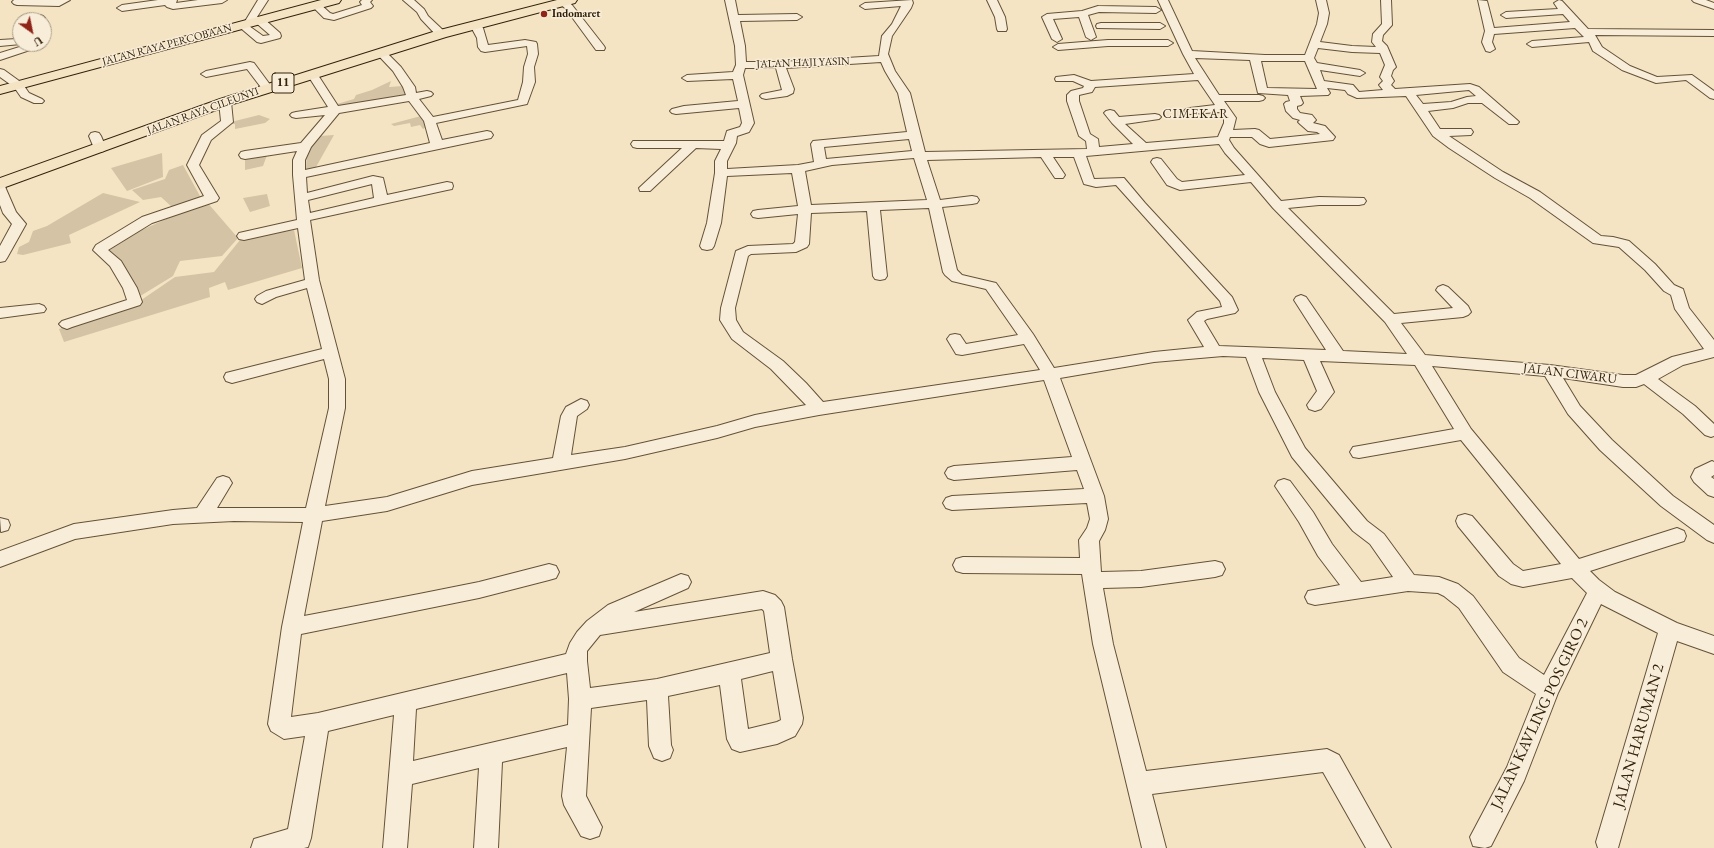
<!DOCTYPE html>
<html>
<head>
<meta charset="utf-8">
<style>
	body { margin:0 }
	#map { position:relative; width:1714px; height:848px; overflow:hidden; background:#f5e4c4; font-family:"EB Garamond",serif }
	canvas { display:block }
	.north { position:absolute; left:12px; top:12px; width:40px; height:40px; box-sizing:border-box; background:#f8edd9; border:1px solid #a99c86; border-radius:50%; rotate:147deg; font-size:11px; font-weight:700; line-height:16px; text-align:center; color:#33220a }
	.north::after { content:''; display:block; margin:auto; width:14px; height:18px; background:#8f2418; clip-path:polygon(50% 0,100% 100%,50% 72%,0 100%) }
</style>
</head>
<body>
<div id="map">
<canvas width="1714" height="848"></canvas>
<div class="north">U</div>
</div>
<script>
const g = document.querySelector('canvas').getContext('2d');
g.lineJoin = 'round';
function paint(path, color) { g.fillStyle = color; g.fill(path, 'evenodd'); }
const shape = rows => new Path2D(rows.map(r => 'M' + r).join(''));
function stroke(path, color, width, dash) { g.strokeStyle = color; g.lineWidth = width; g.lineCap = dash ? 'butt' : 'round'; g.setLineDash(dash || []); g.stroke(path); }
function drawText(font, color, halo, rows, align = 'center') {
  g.font = font + ' "EB Garamond",serif'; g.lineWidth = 3; g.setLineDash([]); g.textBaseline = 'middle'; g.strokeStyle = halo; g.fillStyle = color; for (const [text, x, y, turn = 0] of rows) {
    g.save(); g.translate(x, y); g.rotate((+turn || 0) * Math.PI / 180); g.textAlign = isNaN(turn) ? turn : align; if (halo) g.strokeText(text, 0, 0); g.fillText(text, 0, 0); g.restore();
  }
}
const green = shape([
	[391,81,389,87,403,86,408,96,339,109,337,104,354,99,356,95,372,90],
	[259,115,270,119,265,123,235,129,235,124,229,124,231,122],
	[421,116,429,126,423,129,420,125,411,127,410,123,394,126,391,124],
	[334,135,316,167,306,169,307,148,320,136],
	[162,153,163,177,127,191,111,168],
	[267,155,263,166,245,170,245,158],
	[183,165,201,198,172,207,161,197,143,200,132,190,165,179,169,170],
	[103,193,140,202,69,235,71,243,23,255,17,254,19,247,29,242,33,231,47,226],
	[267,194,270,206,250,212,243,198],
	[206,201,238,238,222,256,180,261,173,276,137,298,102,248],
	[294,230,302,268,228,290,225,282,209,288,210,297,64,342,59,329,134,305,175,277,214,272,240,240]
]);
const minor = shape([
	[14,0,70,0,59,6,17,5,14,4,12,2,14,0],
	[158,0,177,0,176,3,198,0,227,0,222,3,173,9,167,7,165,5,122,11,117,8,122,5,158,0],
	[258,0,268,0,257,17,263,18,280,33,281,36,280,38,261,43,257,42,237,25,238,23,244,23,258,0],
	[255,21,255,22,270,35,263,36,249,26,253,25,255,21],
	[362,0,372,0,370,2,373,6,371,8,334,20,324,18,311,5,313,3,319,3,330,13,333,14,362,5,360,2,362,0],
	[403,0,414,0,424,9,428,16,445,32,446,34,445,36,437,36,421,19,417,12,403,0],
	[560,0,566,0,572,5,604,46,605,48,604,50,596,50,566,9,560,4,558,2,560,0],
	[725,0,735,0,738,15,797,14,802,17,797,20,740,21,745,46,746,62,780,62,879,56,882,36,892,24,901,6,865,9,860,6,865,3,912,0,913,3,911,8,892,36,888,54,895,71,910,93,925,152,1087,149,1086,141,1079,136,1067,101,1067,95,1071,91,1083,88,1084,86,1073,81,1056,81,1055,79,1056,77,1074,75,1091,81,1194,74,1183,54,1158,0,1168,0,1192,51,1265,55,1305,55,1317,24,1319,13,1316,0,1326,0,1329,13,1327,24,1320,42,1352,46,1376,47,1372,42,1373,34,1382,24,1381,0,1391,0,1392,25,1383,35,1382,41,1387,46,1396,67,1393,70,1391,76,1394,81,1391,85,1395,89,1470,84,1479,87,1517,120,1519,122,1517,124,1509,124,1482,103,1468,103,1453,108,1428,111,1440,129,1471,129,1473,132,1471,135,1449,136,1503,172,1540,192,1601,236,1613,237,1629,241,1655,264,1674,285,1683,289,1689,308,1714,340,1714,357,1683,365,1658,379,1695,406,1714,424,1714,436,1711,437,1705,435,1683,414,1644,384,1636,387,1623,387,1563,378,1580,406,1612,440,1673,496,1714,525,1714,543,1707,540,1661,506,1600,450,1568,414,1545,376,1432,366,1471,429,1579,559,1677,528,1684,531,1686,536,1684,541,1590,571,1599,580,1615,592,1677,623,1714,636,1714,654,1677,641,1618,848,1598,848,1596,842,1658,633,1601,604,1558,693,1524,781,1491,846,1485,848,1473,846,1470,837,1507,767,1536,694,1503,672,1459,608,1444,596,1438,593,1408,591,1315,605,1308,603,1305,597,1308,591,1340,585,1318,556,1299,522,1275,486,1278,481,1284,479,1290,481,1313,512,1332,544,1361,582,1393,577,1370,544,1353,531,1292,457,1259,392,1246,357,1223,356,1154,362,1060,378,1104,496,1108,519,1105,530,1099,541,1101,572,1141,571,1215,561,1222,563,1225,569,1222,575,1215,577,1141,587,1103,588,1113,644,1146,771,1327,749,1339,755,1391,848,1366,848,1323,772,1152,794,1166,848,1142,848,1093,644,1082,574,963,573,956,571,953,565,956,559,963,557,1080,558,1079,540,1087,528,1090,519,1087,503,952,510,946,508,943,503,946,498,952,496,1084,489,1077,470,954,480,948,478,945,473,948,468,954,466,1072,457,1044,380,819,415,755,427,717,438,625,459,472,485,387,511,322,521,304,616,419,594,479,582,549,564,556,566,559,572,556,578,549,580,479,598,301,634,291,717,318,713,566,654,570,643,577,632,587,621,608,605,681,574,688,576,691,582,688,588,634,612,763,591,775,595,781,601,784,607,792,659,803,718,802,724,795,736,777,744,740,752,732,749,727,739,720,685,668,696,671,745,673,750,670,758,662,761,654,758,649,746,647,700,591,708,586,796,602,827,599,836,590,839,581,836,564,805,562,796,567,747,502,762,498,848,474,848,479,768,412,784,407,848,383,848,394,715,328,731,311,838,308,847,304,848,251,848,254,839,288,829,305,736,284,739,271,731,268,724,282,627,303,522,234,521,173,524,75,539,0,567,0,551,74,524,173,510,197,508,217,478,223,476,229,478,232,483,217,508,306,508,329,408,329,379,324,359,232,383,226,381,224,377,226,373,322,349,307,288,276,297,262,304,257,302,255,299,257,296,266,291,305,280,298,228,244,240,239,239,237,236,239,233,297,220,293,175,293,160,297,151,245,159,241,158,239,155,241,152,245,151,301,143,325,115,296,118,292,117,290,115,292,113,296,112,328,107,307,74,308,72,316,72,338,106,406,95,403,87,393,71,376,53,381,50,385,51,401,67,415,87,416,93,427,91,431,92,433,94,431,96,419,99,433,117,518,100,523,82,524,67,528,54,527,46,485,52,481,51,478,47,477,38,470,25,475,22,479,23,483,28,488,45,525,40,536,42,537,44,538,54,534,67,535,82,527,104,436,123,442,140,487,131,491,132,493,135,491,138,306,177,307,193,373,176,383,178,387,195,447,182,452,183,453,186,452,189,447,190,310,220,319,280,345,379,345,408,325,506,387,497,472,471,553,458,561,416,566,407,581,399,587,401,589,405,587,409,577,416,571,455,625,447,717,426,755,415,806,405,771,369,732,339,720,320,721,308,736,251,748,246,793,244,795,242,798,214,758,218,753,217,751,214,753,211,758,210,798,206,792,173,727,176,721,223,714,246,712,249,707,250,702,249,700,246,707,223,715,173,715,161,721,149,696,148,650,191,640,191,639,188,682,148,637,148,633,147,631,144,633,141,724,141,727,131,740,127,742,123,739,108,676,114,672,113,670,111,672,109,684,106,738,101,733,79,687,81,682,78,687,75,733,72,736,65,735,46,725,0],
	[1318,48,1352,52,1380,53,1385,65,1380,77,1383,81,1379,85,1383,90,1359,92,1353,85,1324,81,1320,70,1360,76,1365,73,1360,70,1317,63,1314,58,1318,48],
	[1195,58,1250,60,1258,93,1288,95,1290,101,1286,102,1284,104,1286,111,1293,118,1300,120,1298,122,1300,124,1308,131,1317,132,1320,134,1270,139,1259,130,1255,129,1233,130,1236,118,1224,101,1259,101,1263,100,1265,98,1263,96,1259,95,1219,95,1195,58],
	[1261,61,1305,61,1317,89,1267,88,1261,61],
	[881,62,885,71,898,93,907,132,813,141,811,144,814,162,798,165,727,169,727,161,736,143,737,136,749,132,754,123,743,75,745,68,776,68,782,90,762,94,760,96,762,98,766,99,787,96,793,93,794,89,786,68,881,62],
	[1198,80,1215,105,1190,108,1186,109,1184,111,1186,113,1190,114,1220,112,1224,118,1224,123,1218,137,1146,143,1125,124,1159,119,1161,117,1159,115,1155,114,1119,117,1114,111,1110,110,1106,111,1104,113,1112,123,1133,144,1099,147,1098,139,1090,134,1079,101,1079,95,1092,92,1095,87,1198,80],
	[1327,88,1345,90,1348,94,1357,98,1406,96,1433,136,1449,148,1495,178,1530,198,1593,243,1619,247,1645,270,1664,291,1671,295,1675,309,1704,349,1672,357,1636,375,1623,375,1550,365,1425,355,1401,323,1463,317,1468,315,1471,312,1468,306,1448,287,1443,285,1438,287,1436,290,1453,308,1394,314,1288,208,1319,205,1359,205,1364,204,1366,201,1364,198,1319,197,1281,201,1234,148,1229,140,1230,137,1252,137,1260,144,1269,147,1333,140,1335,137,1325,126,1313,123,1316,120,1312,115,1300,113,1297,109,1297,106,1301,105,1303,103,1300,96,1328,95,1330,93,1327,88],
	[1469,90,1476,96,1467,97,1451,102,1423,104,1416,95,1469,90],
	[409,101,424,121,430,143,305,170,305,160,311,147,339,113,409,101],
	[909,139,912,151,826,159,824,147,909,139],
	[1219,144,1225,153,1245,175,1182,182,1177,179,1161,159,1157,158,1153,159,1151,162,1167,185,1180,190,1251,182,1273,208,1385,322,1407,354,1343,351,1306,297,1301,295,1296,297,1294,300,1326,350,1219,346,1204,321,1207,319,1235,313,1238,310,1232,297,1145,203,1124,178,1094,179,1086,156,1219,144],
	[1041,157,1055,178,1063,178,1065,175,1053,157,1074,157,1084,184,1096,187,1116,185,1220,301,1222,307,1197,312,1188,320,1204,347,1154,352,1054,368,1033,334,996,283,962,275,957,270,942,207,972,204,977,203,979,200,977,197,972,196,940,200,927,160,1041,157],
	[914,158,927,200,811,205,805,171,832,165,914,158],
	[372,184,374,198,310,213,308,200,372,184],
	[929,208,943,272,945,275,952,281,986,289,1018,335,966,344,960,335,955,334,950,335,947,339,956,354,962,355,1024,344,1040,370,823,402,806,383,783,361,743,332,736,320,735,308,748,256,751,254,796,252,807,247,809,244,811,213,867,211,873,276,875,279,880,280,885,279,887,276,880,210,929,208],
	[1262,358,1304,360,1317,391,1307,405,1309,409,1315,411,1321,409,1334,392,1320,361,1415,365,1454,429,1359,446,1353,447,1350,452,1353,457,1359,458,1461,440,1561,564,1523,571,1513,564,1472,516,1465,514,1458,516,1456,521,1458,526,1499,576,1511,584,1523,587,1572,578,1587,593,1544,675,1519,658,1473,596,1458,584,1439,577,1414,575,1384,534,1367,521,1305,448,1275,392,1262,358],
	[762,609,764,611,770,653,657,679,590,688,587,661,587,651,600,635,762,609],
	[773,671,781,720,777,722,748,729,741,679,773,671],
	[567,673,569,699,568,725,413,761,416,709,567,673],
	[987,0,997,0,1005,17,1007,29,1006,31,998,31,997,29,995,17,987,0],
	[1478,0,1487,1,1494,28,1570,22,1563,14,1506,18,1501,15,1506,12,1558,9,1554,3,1559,0,1562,1,1588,29,1714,30,1714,36,1595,35,1602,47,1630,66,1657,77,1692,75,1714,91,1714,99,1710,98,1686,80,1656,83,1622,70,1593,51,1589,42,1532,47,1527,44,1532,41,1584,37,1575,28,1494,34,1492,42,1495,49,1490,52,1486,51,1482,42,1485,31,1478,0],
	[1692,0,1706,0,1714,3,1714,9,1694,2,1692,0],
	[1098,6,1156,7,1161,10,1156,13,1099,12,1088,15,1096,37,1091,40,1086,37,1079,17,1053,19,1062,39,1057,42,1052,39,1042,17,1047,14,1082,11,1098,6],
	[40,15,43,16,45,18,44,20,31,20,40,15],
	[1101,23,1160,23,1165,26,1160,29,1097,28,1096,26,1097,24,1101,23],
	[17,39,20,40,21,44,0,46,0,40,17,39],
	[1108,40,1168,40,1173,43,1168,46,1108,46,1058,50,1053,47,1058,44,1108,40],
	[26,45,31,48,30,50,0,60,0,53,26,45],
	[250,62,254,63,271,86,273,88,271,90,263,90,247,69,206,77,201,74,206,71,250,62],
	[0,69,4,70,22,83,29,93,42,99,44,101,42,103,34,103,21,97,14,87,0,77,0,69],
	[225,99,229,100,231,102,233,122,211,140,199,165,219,198,217,201,152,223,108,250,121,261,137,288,142,302,140,305,72,327,67,329,62,327,59,324,62,321,127,300,123,288,110,266,93,250,96,245,142,217,204,196,187,165,202,135,221,121,219,102,221,100,225,99],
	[95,132,99,133,101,136,106,148,104,151,100,152,96,151,94,148,89,136,91,133,95,132],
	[0,185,5,186,6,189,16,212,26,224,7,258,5,261,0,262,0,246,12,224,3,213,0,205,0,185],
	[39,304,44,306,46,309,44,312,0,318,0,308,39,304],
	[1712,461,1714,462,1714,475,1711,477,1714,479,1714,497,1708,495,1694,482,1691,477,1695,469,1712,461],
	[0,518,8,520,10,525,8,530,1,532,0,518]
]);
const highway = shape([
	[321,0,341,0,339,3,0,94,0,86,321,0],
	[557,0,577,0,575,3,446,37,230,105,0,189,0,178,220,99,436,31,557,0]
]);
const markers = [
	[544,14,4,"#8f2418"]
];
const farPoinames = [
	["Indomaret",552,14]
];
const farStreetnames = [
	["JALAN RAYA PERCOBAAN",167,45,-15],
	["JALAN HAJI YASIN",803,63,-2],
	["JALAN RAYA CILEUNYI",203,111,-20]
];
const shields = [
	[283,83,22]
];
const shieldNames = [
	["11",283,83]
];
const farQuarternames = [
	["CIMEKAR",1196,114]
];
const streetNames = [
	["JALAN CIWARU",1570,374,7]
];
const nearStreetnames = [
	["JALAN KAVLING POS GIRO 2",1540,714,-65],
	["JALAN HARUMAN 2",1639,736,-74]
];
paint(green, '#d4c3a4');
stroke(minor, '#645238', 2);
stroke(highway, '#33220a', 2);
paint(minor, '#f8edd9');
paint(highway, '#f5e4c4');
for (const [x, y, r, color] of markers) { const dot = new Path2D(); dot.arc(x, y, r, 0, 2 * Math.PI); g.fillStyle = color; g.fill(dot); stroke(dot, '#f8edd9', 1.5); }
drawText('bold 11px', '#33220a', '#f8edd9', farPoinames, 'left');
drawText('11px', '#33220a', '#f8edd9', farStreetnames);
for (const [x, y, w] of shields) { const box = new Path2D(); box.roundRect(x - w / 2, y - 10, w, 20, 3); g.fillStyle = '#f8edd9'; g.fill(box); stroke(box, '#33220a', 1); }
drawText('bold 12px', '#33220a', null, shieldNames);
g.letterSpacing = '1px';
drawText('13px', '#33220a', '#f8edd9', farQuarternames);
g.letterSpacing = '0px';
drawText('13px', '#33220a', '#f8edd9', streetNames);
drawText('16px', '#33220a', '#f8edd9', nearStreetnames);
</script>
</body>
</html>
